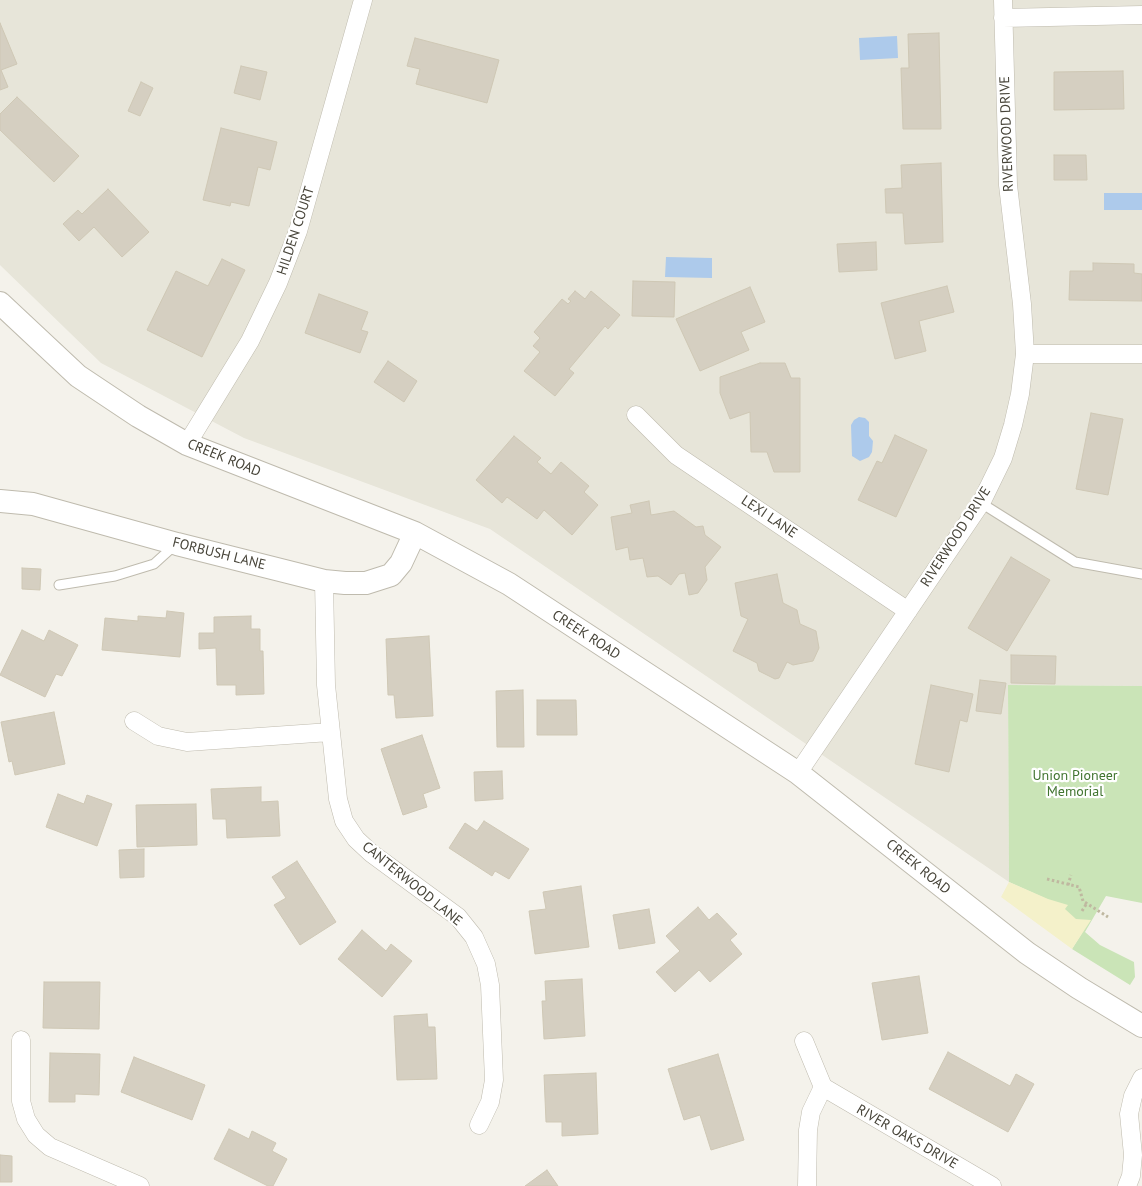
<!DOCTYPE html>
<html>
<head>
<meta charset="utf-8">
<style>
	body { margin:0 }
	canvas { display:block; background:#f4f2eb }
</style>
</head>
<body>
<canvas width="1142" height="1186"></canvas>
<script>
const g = document.querySelector('canvas').getContext('2d');
g.lineJoin = 'round';
function paint(path, color) { g.fillStyle = color; g.fill(path, 'evenodd'); }
const shape = rows => new Path2D(rows.map(r => 'M' + r).join(''));
function stroke(path, color, width, dash) { g.strokeStyle = color; g.lineWidth = width; g.lineCap = dash ? 'butt' : 'round'; g.setLineDash(dash || []); g.stroke(path); }
function drawText(font, color, halo, rows, align = 'center') {
  g.font = font + ' "PT Sans",sans-serif'; g.lineWidth = 4.5; g.setLineDash([]); g.textBaseline = 'middle'; g.strokeStyle = halo; g.fillStyle = color; for (const [text, x, y, turn = 0] of rows) {
    g.save(); g.translate(x, y); g.rotate((+turn || 0) * Math.PI / 180); g.textAlign = isNaN(turn) ? turn : align; if (halo) g.strokeText(text, 0, 0); g.fillText(text, 0, 0); g.restore();
  }
}
const residential = shape([
	[0,0,1142,0,1142,686,1008,685,1009,882,490,529,244,438,101,363,0,265]
]);
const green = shape([
	[1008,685,1142,686,1142,903,1106,896,1085,932,1100,945,1134,962,1135,977,1130,985,1072,949,1082,933,1060,905,1009,882]
]);
const sand = shape([
	[1009,882,1048,899,1068,905,1065,909,1076,919,1091,920,1072,949,1001,897]
]);
const water = shape([
	[897,36,898,58,860,60,859,38],
	[1104,193,1142,193,1142,210,1104,210],
	[666,257,712,258,712,278,665,277],
	[859,417,865,418,869,422,869,436,873,441,872,452,869,457,860,461,852,456,851,425,854,420]
]);
const building = shape([
	[0,23,17,64,1,70,8,87,0,90,0,23],
	[939,33,941,129,903,129,901,68,909,68,908,34,939,33],
	[415,38,499,60,487,103,416,84,420,69,407,66,415,38],
	[241,66,267,72,260,100,234,93,241,66],
	[1123,71,1124,109,1054,110,1054,72,1123,71],
	[141,82,153,88,140,116,128,111,141,82],
	[17,97,79,156,54,182,0,130,0,114,17,97],
	[221,128,277,142,270,170,258,167,249,206,231,202,230,206,203,200,221,128],
	[1054,155,1086,155,1087,180,1054,180,1054,155],
	[941,163,943,242,905,244,903,213,886,213,885,189,902,188,901,165,941,163],
	[108,189,149,232,122,257,94,227,79,241,63,224,78,210,82,214,108,189],
	[876,242,877,270,839,272,837,244,876,242],
	[222,259,245,270,202,357,147,330,176,271,208,286,222,259],
	[1093,263,1134,264,1134,273,1142,274,1142,301,1069,300,1070,271,1093,271,1093,263],
	[633,281,675,282,674,317,632,316,633,281],
	[947,286,954,312,919,321,926,351,895,359,881,303,947,286],
	[750,287,765,322,741,332,749,350,700,371,676,319,750,287],
	[575,291,585,299,591,291,620,315,608,329,605,326,569,369,574,373,555,396,524,371,540,352,533,346,540,338,534,332,562,299,568,304,571,301,568,299,575,291],
	[319,294,368,312,361,330,368,332,360,353,305,333,319,294],
	[388,361,417,381,404,402,374,382,388,361],
	[760,363,785,363,791,378,800,378,800,472,774,472,767,452,751,452,750,412,730,419,720,393,720,377,760,363],
	[1091,413,1123,419,1108,495,1076,489,1091,413],
	[895,435,927,450,896,517,858,500,877,461,882,463,895,435],
	[514,436,541,458,537,462,551,474,561,462,589,486,584,492,598,505,572,535,544,510,537,519,507,497,502,503,476,480,514,436],
	[649,501,651,515,674,511,696,527,703,526,705,535,721,547,705,567,707,580,698,593,689,595,685,573,679,574,671,585,658,576,647,577,643,558,630,560,628,547,616,550,611,517,632,513,630,505,649,501],
	[1011,557,1050,580,1007,651,968,628,1011,557],
	[22,568,41,569,40,590,22,589,22,568],
	[777,574,783,603,797,610,800,624,816,631,819,648,813,661,793,665,787,662,779,678,775,679,759,671,757,663,733,651,748,619,741,616,735,583,777,574],
	[167,611,184,613,180,657,102,650,105,618,138,621,138,616,166,618,167,611],
	[251,616,251,629,260,629,260,651,263,651,264,694,236,695,236,685,217,685,216,648,199,649,199,633,214,633,214,617,251,616],
	[22,630,44,641,49,630,78,645,62,676,56,674,45,697,0,675,22,630],
	[429,636,433,716,396,718,394,695,388,695,386,639,429,636],
	[1011,655,1056,656,1055,684,1011,683,1011,655],
	[980,680,1006,683,1001,714,976,711,980,680],
	[931,685,973,694,967,722,960,720,949,772,915,764,931,685],
	[523,690,524,747,497,747,496,691,523,690],
	[537,700,576,700,577,735,537,735,537,700],
	[54,712,65,764,15,775,12,761,9,762,1,722,54,712],
	[422,735,440,788,423,794,427,807,403,815,381,749,422,735],
	[502,771,503,799,475,801,474,772,502,771],
	[261,787,261,802,278,801,280,836,227,838,226,819,213,819,211,789,261,787],
	[58,794,84,804,87,795,112,804,97,846,46,827,58,794],
	[196,804,197,845,137,847,136,805,196,804],
	[484,821,529,849,509,879,495,871,492,876,449,848,465,823,477,831,484,821],
	[144,849,144,877,120,878,119,850,144,849],
	[297,861,336,922,300,945,274,905,286,898,272,877,297,861],
	[581,886,589,947,535,954,529,911,546,909,543,892,581,886],
	[698,907,709,920,717,913,737,934,730,940,742,954,710,982,699,970,675,992,656,972,680,951,666,936,698,907],
	[649,909,655,943,619,949,613,915,649,909],
	[362,930,386,951,391,944,412,961,382,997,338,959,362,930],
	[919,976,928,1033,882,1040,872,983,919,976],
	[582,979,585,1036,544,1039,542,1001,546,1001,545,981,582,979],
	[44,982,100,982,99,1029,43,1028,44,982],
	[427,1014,428,1027,435,1027,437,1079,397,1080,394,1016,427,1014],
	[948,1052,1010,1086,1016,1074,1034,1084,1008,1132,929,1089,948,1052],
	[50,1053,100,1054,99,1095,75,1094,75,1102,49,1102,50,1053],
	[718,1054,744,1140,711,1150,700,1115,684,1120,668,1069,718,1054],
	[134,1057,205,1085,192,1120,121,1092,134,1057],
	[596,1073,598,1134,562,1136,562,1122,546,1122,544,1075,596,1073],
	[229,1129,249,1139,252,1131,276,1143,272,1151,287,1159,273,1186,268,1186,214,1159,229,1129],
	[0,1155,12,1156,12,1182,0,1182,0,1155],
	[547,1170,558,1186,525,1186,547,1170]
]);
const path = shape([
	[1047,879,1079,887,1083,901,1108,917],
	[1068,885,1071,875],
	[1082,911,1087,903]
]);
const service = shape([
	[981,503,1075,562,1142,574],
	[59,585,115,576,154,564,175,545]
]);
const minor = shape([
	[1003,18,1142,15],
	[1025,354,1142,354],
	[636,415,676,455,908,611],
	[187,444,250,341,278,283,298,231,363,0],
	[324,581,326,685,338,799,344,821,356,839,371,853,458,917,474,937,486,964,490,985,494,1080,490,1102,479,1125],
	[134,721,158,736,187,742,330,732],
	[798,773,981,503,1003,458,1013,425,1020,394,1025,354,1022,304,1008,185,1003,0],
	[21,1040,21,1101,26,1119,36,1135,50,1147,140,1186],
	[804,1041,823,1087,811,1112,808,1130,807,1186],
	[823,1087,992,1186],
	[1127,1186,1131,1176,1133,1155,1129,1114,1133,1096,1142,1078]
]);
const tertiary = shape([
	[0,303,78,376,138,416,187,444,415,533,509,584,798,773,1027,953,1079,988,1142,1026],
	[0,501,33,504,177,544,324,581,345,583,366,583,391,575,401,563,415,533]
]);
const streetNames = [
	["RIVERWOOD DRIVE",1007,134,-92],
	["HILDEN COURT",296,231,-72],
	["CREEK ROAD",224,458,22],
	["LEXI LANE",769,517,34],
	["RIVERWOOD DRIVE",956,537,-57],
	["FORBUSH LANE",219,554,14],
	["CREEK ROAD",586,635,33],
	["CREEK ROAD",918,867,39],
	["CANTERWOOD LANE",412,884,39],
	["RIVER OAKS DRIVE",907,1137,30]
];
const parkNames = [
	["Union Pioneer",1075,776],
	["Memorial",1075,792]
];
paint(residential, '#e7e5d9');
paint(green, '#cae4b7');
paint(sand, '#f4f1ca');
paint(water, '#adcaeb');
paint(building, '#d5cfc1');
stroke(building, '#cfc8b5', 1);
stroke(service, '#bfbbae', 11);
stroke(minor, '#bfbbae', 19);
stroke(tertiary, '#bfbbae', 24);
stroke(path, '#bfb8a0', 3, [2.5, 2.5]);
stroke(service, '#fff', 9);
stroke(minor, '#fff', 18);
stroke(tertiary, '#fff', 22);
drawText('14px', '#474439', '#fff', streetNames);
drawText('14px', '#427531', '#fff', parkNames);
</script>
</body>
</html>
